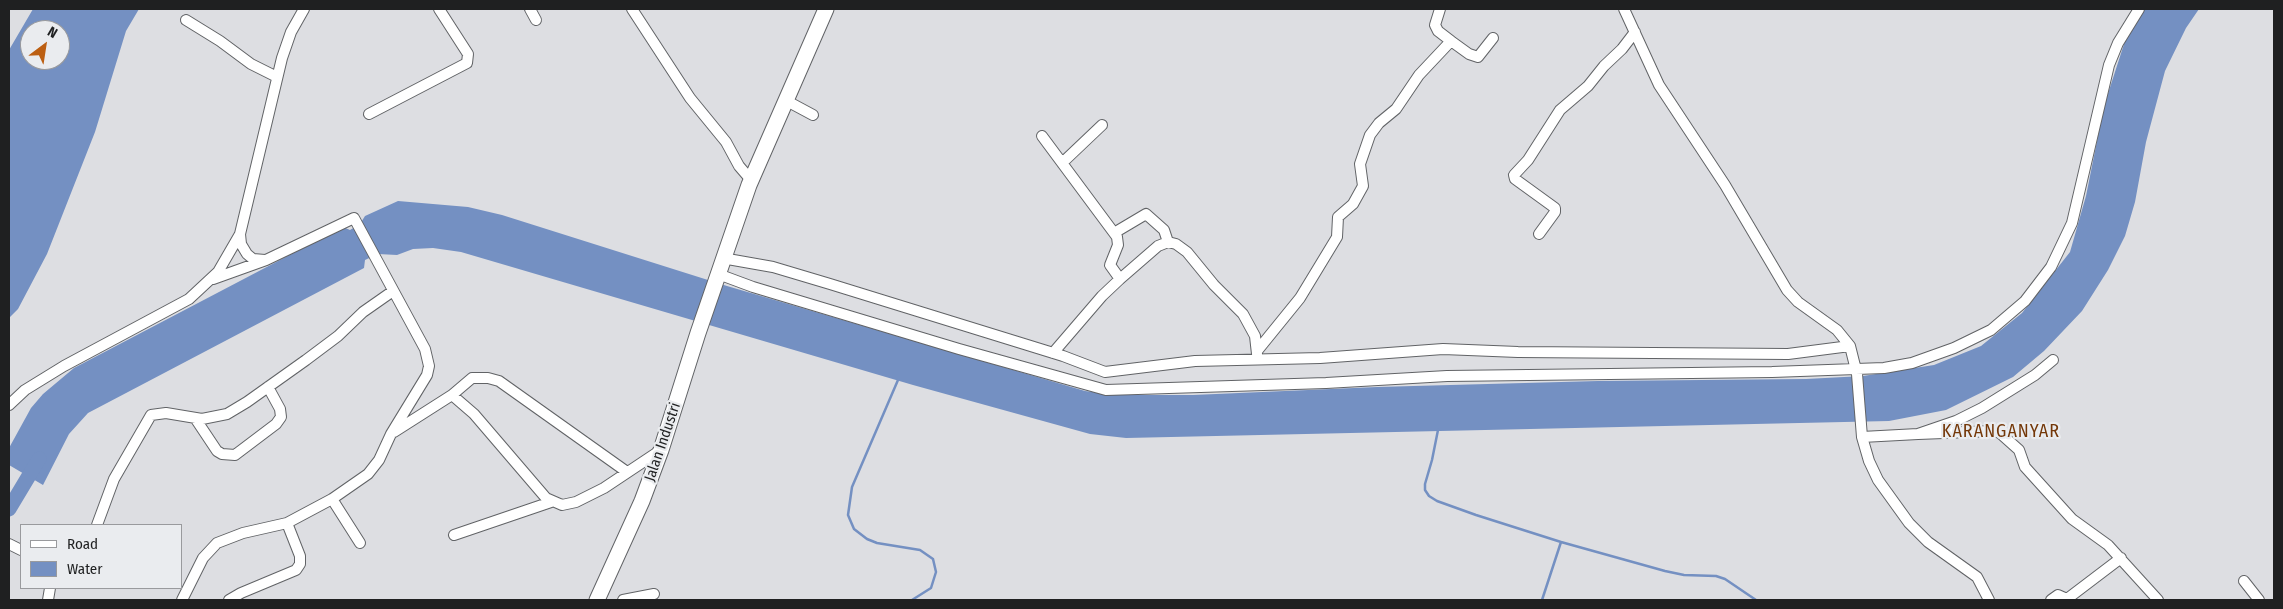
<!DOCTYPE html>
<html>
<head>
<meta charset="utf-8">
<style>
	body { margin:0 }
	#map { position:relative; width:2283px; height:609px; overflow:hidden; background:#dddee2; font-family:"Fira Sans Condensed",sans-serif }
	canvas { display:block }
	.frame { position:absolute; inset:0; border:10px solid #1f2021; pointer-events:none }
	.legend { position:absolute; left:20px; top:524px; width:162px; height:65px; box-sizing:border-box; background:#eaecef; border:1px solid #999a9d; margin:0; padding:6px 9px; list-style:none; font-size:15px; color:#1f2021 }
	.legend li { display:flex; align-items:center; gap:10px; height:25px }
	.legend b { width:25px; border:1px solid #999a9d }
	.north { position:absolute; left:20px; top:20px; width:50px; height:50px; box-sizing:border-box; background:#eaecef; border:1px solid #999a9d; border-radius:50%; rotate:31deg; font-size:14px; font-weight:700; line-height:20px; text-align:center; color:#1f2021 }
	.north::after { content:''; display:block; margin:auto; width:18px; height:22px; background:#bc5f12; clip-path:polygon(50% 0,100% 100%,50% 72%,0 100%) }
</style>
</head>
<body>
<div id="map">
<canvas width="2283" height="609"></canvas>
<div class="frame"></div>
<ul class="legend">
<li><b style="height:6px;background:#fff"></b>Road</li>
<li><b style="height:14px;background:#7490c2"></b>Water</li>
</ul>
<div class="north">N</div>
</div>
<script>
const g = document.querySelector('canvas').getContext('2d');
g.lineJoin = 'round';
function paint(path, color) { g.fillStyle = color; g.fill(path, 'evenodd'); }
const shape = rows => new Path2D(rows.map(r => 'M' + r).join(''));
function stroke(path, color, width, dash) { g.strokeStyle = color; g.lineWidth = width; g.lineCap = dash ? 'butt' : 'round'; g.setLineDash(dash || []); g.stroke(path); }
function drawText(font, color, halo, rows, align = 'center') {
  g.font = font + ' "Fira Sans Condensed",sans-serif'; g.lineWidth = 4.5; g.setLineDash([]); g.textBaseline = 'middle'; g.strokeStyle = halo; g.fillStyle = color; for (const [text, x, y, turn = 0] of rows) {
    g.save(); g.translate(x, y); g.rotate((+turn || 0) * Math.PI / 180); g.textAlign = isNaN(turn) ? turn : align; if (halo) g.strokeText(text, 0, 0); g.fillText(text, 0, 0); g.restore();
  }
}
const water = shape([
	[33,9,139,9,126,31,95,132,47,254,18,309,9,318,9,50],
	[30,30,60,30,60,60,30,60],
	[2145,9,2199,9,2186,28,2165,71,2146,142,2135,202,2125,236,2108,270,2082,311,2044,351,2013,377,1946,410,1889,421,1126,438,1090,434,913,385,461,252,433,248,413,249,397,255,378,254,365,260,364,268,88,413,69,434,43,485,9,465,9,448,31,408,43,394,74,368,343,227,350,230,360,224,365,216,398,201,468,207,502,215,727,286,1085,391,1115,395,1193,395,1377,387,1598,381,1806,379,1863,376,1934,365,1981,346,2022,313,2070,252,2086,196,2104,106,2125,41]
]);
const stream = shape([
	[898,380,852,487,848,515,854,529,867,539,877,543,920,550,933,559,936,572,931,588,912,600],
	[1438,430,1432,460,1425,484,1425,490,1429,496,1437,501,1476,515,1561,542,1665,571,1684,575,1716,576,1725,579,1756,600],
	[1542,600,1561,542]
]);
const river = shape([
	[9,509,39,459]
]);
const minor = shape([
	[530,9,536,20],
	[632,9,690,98,726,142,739,166,751,180],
	[1624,9,1659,85,1725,185,1787,290,1798,302,1837,330,1850,346,1857,374,1862,437,1869,461,1878,480,1909,523,1928,542,1977,577,1989,600],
	[186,20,220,41,251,64,277,77],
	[1451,41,1469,54,1478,57,1493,38],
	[785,100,813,115],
	[369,114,467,63,468,54,439,9],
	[1042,136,1117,237,1118,245,1110,265,1120,279],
	[1062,163,1102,125],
	[1114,233,1146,214,1164,230,1168,242],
	[240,234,241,244,247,254,253,259,265,260],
	[1539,234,1555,212,1555,208,1515,179,1514,175,1528,160,1560,110,1588,86,1604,66,1622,49,1635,32],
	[722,258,773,267,830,284,1063,356,1105,372,1195,361,1320,358,1443,349,1518,352,1788,354,1850,346],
	[718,274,753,287,959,349,1106,390,1326,383,1447,376,1772,372,1884,368,1912,363,1954,348,1991,330,2025,301,2051,267,2072,223,2109,65,2118,43,2139,9],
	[1257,351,1300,298,1337,237,1338,217,1353,204,1363,186,1360,164,1370,135,1379,123,1396,109,1419,75,1451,41,1438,31,1435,25,1440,9],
	[1053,353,1102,296,1120,279,1158,246,1168,242,1176,244,1187,252,1214,285,1243,314,1255,336,1257,354],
	[452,395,472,378,488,378,499,381,627,472],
	[9,405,25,390,64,366,189,299,218,272,240,234,282,58,291,32,304,9],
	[195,418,217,451,222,454,235,455,276,424,281,417,280,409,268,387],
	[394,432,452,395,474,414,546,498,562,505,576,502,604,488,661,450],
	[1918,434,1994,431,2000,433,2019,450,2025,467,2072,519,2108,545,2158,600],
	[1862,437,1918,434,1956,421,1982,408,2035,375,2053,360],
	[332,499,360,543],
	[97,525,114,479,151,415,166,413,202,419,227,414,247,402,306,360,338,336,363,312,393,291],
	[454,535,551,502],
	[9,544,21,550],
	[2244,581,2259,600],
	[48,600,50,588],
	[182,600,203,558,217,543,243,533,287,523,332,499,368,474,379,460,391,434,427,375,429,366,425,349,354,218,266,260,213,279],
	[229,600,241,593,296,570,300,564,300,556,287,523],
	[623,600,654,594],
	[2051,600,2058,595,2067,599,2121,558]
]);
const primary = shape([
	[597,600,642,501,661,450,698,333,749,185,826,9]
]);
const streetNames = [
	["Jalan Industri",663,442,-71]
];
const quarterNames = [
	["KARANGANYAR",2001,432]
];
paint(water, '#7490c2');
stroke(stream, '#7490c2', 2.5);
stroke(river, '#7490c2', 15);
stroke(minor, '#616366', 12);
stroke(primary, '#616366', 17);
stroke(minor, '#fff', 10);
stroke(primary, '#fff', 15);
drawText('15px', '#1f2021', '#eaecef', streetNames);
g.letterSpacing = '1px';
drawText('18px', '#743809', '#eaecef', quarterNames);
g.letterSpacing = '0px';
</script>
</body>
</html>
